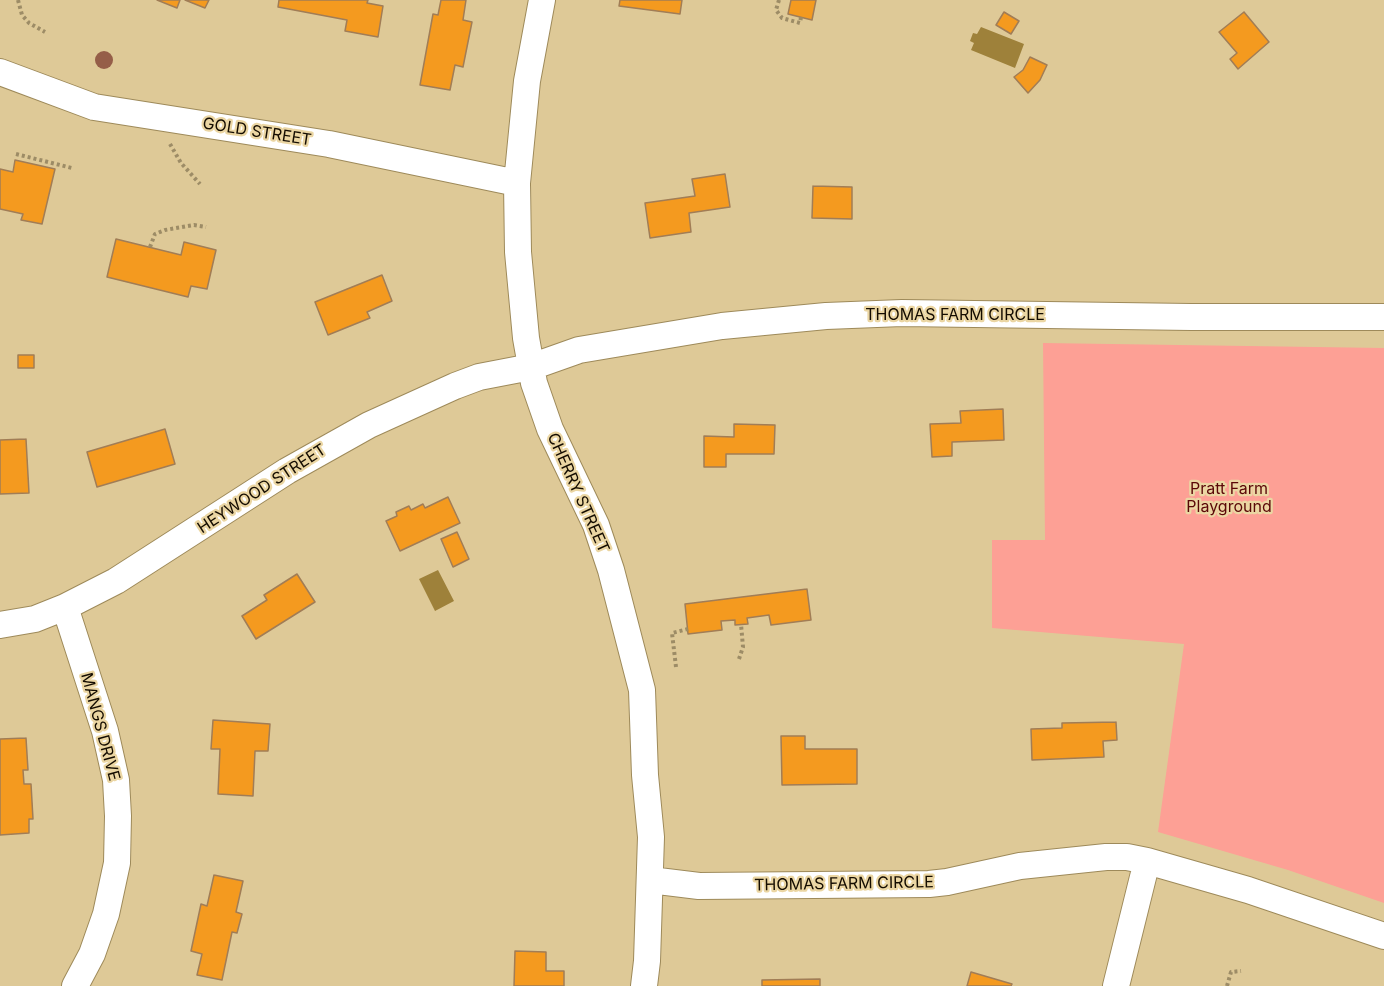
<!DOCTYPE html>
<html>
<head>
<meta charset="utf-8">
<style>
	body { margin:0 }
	canvas { display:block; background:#dec997 }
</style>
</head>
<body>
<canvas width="1384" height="986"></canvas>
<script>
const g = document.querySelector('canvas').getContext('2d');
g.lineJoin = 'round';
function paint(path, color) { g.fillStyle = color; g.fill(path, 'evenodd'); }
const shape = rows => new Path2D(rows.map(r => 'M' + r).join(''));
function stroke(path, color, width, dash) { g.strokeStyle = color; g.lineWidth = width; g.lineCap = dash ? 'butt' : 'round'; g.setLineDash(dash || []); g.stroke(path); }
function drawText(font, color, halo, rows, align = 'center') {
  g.font = font + ' Inter,sans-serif'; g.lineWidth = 4.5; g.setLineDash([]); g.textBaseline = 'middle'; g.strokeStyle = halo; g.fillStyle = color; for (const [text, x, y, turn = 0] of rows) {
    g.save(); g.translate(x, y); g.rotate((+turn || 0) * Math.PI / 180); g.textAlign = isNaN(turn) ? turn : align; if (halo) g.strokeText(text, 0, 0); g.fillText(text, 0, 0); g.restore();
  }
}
const green = shape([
	[1043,343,1384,348,1384,903,1288,870,1158,832,1184,644,992,628,992,540,1045,540]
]);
const water = shape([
	[981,27,1024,44,1015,68,971,50,974,43,970,41,973,33,977,34],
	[438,570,454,601,435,611,419,579]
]);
const building = shape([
	[157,0,180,0,177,8,157,0],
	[185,0,209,0,205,8,185,0],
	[279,0,368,0,367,3,383,6,378,37,345,31,347,20,278,7,279,0],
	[441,0,466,0,463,20,472,22,463,67,455,65,450,90,420,85,433,14,438,15,441,0],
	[620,0,682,0,680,14,619,6,620,0],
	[791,0,816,0,812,20,788,14,791,0],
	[1004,12,1019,21,1011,34,996,25,1004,12],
	[1244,12,1269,42,1238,69,1230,59,1237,53,1219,32,1244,12],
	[1030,57,1047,65,1040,80,1028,93,1014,77,1023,70,1030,57],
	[15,160,55,169,42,224,21,220,23,214,0,209,0,169,13,172,15,160],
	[725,174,730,207,689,213,691,232,650,238,645,203,695,196,692,179,725,174],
	[813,186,852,187,852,219,812,218,813,186],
	[116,239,181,255,184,242,216,250,207,289,191,286,188,297,107,277,116,239],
	[382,275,392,301,367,312,370,318,328,335,315,302,382,275],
	[18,355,34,355,34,368,18,368,18,355],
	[1003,409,1004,440,952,442,952,456,932,457,930,424,961,423,960,411,1003,409],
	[734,424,775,425,774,454,726,454,726,467,704,467,704,436,734,437,734,424],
	[165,429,175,464,97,487,87,452,165,429],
	[26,439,29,493,0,494,0,440,26,439],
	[448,497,460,523,400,551,386,521,397,516,396,512,409,506,411,510,423,504,425,508,448,497],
	[457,532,469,559,453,567,441,539,457,532],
	[297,574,315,602,256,639,242,616,267,600,264,595,297,574],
	[807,589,811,620,771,625,769,615,747,618,748,624,735,625,735,620,721,621,722,630,688,634,685,604,807,589],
	[213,720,270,724,268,751,255,751,253,796,218,794,220,749,211,749,213,720],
	[1116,722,1117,740,1103,741,1104,757,1032,760,1031,729,1062,728,1062,723,1116,722],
	[781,736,805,736,805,749,857,749,857,784,782,785,781,736],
	[26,738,28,770,23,770,24,784,31,784,33,819,29,819,29,833,0,835,0,739,26,738],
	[214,875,243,881,236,912,242,914,237,933,232,932,222,980,197,975,202,954,191,951,201,904,207,906,214,875],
	[515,951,546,952,546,971,564,971,564,986,514,986,515,951],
	[971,972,1012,984,1011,986,967,986,971,972],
	[820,979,820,986,762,986,762,980,820,979]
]);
const path = shape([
	[18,0,22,15,29,23,45,32],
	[779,0,776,10,782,18,800,23,801,17],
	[170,144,181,163,200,184],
	[16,154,72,168],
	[150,247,155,234,165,230,194,225,206,227],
	[739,659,743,647,741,624],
	[676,667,672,633,688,629],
	[1227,986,1231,972,1241,971]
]);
const minor = shape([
	[542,0,527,81,517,183,518,252,526,338,534,383,550,429,596,525,611,570,642,690,645,775,651,837,647,961,644,986],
	[0,72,94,107,329,144,517,183],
	[65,607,105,731,116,780,118,816,117,863,106,914,92,954,75,986],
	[0,625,35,619,65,607,116,581,287,471,369,425,455,386,479,377,531,367,579,350,722,326,826,316,902,313,1191,317,1384,317],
	[650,880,699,886,929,884,947,882,1020,866,1106,857,1127,857,1147,861,1248,890,1384,936],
	[1116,986,1147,861]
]);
const trees = [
	[104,60]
];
const streetNames = [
	["GOLD STREET",257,132,9],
	["THOMAS FARM CIRCLE",955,315],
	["HEYWOOD STREET",262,489,-33],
	["CHERRY STREET",578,493,66],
	["MANGS DRIVE",100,727,75],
	["THOMAS FARM CIRCLE",844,884,-1]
];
const parkNames = [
	["Pratt Farm",1229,489],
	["Playground",1229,507]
];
paint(green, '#fda095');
paint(water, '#9e813a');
paint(building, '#f49a1f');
stroke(building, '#a17d56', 1.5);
stroke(minor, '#9e8a5a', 28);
stroke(path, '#9d8c66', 4, [3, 3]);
stroke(minor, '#fff', 26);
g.fillStyle = '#955e48';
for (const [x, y] of trees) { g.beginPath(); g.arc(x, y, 9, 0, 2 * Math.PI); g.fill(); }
drawText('16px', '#140c00', '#ebd6a3', streetNames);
drawText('16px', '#5a0708', '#ebd6a3', parkNames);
</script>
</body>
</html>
